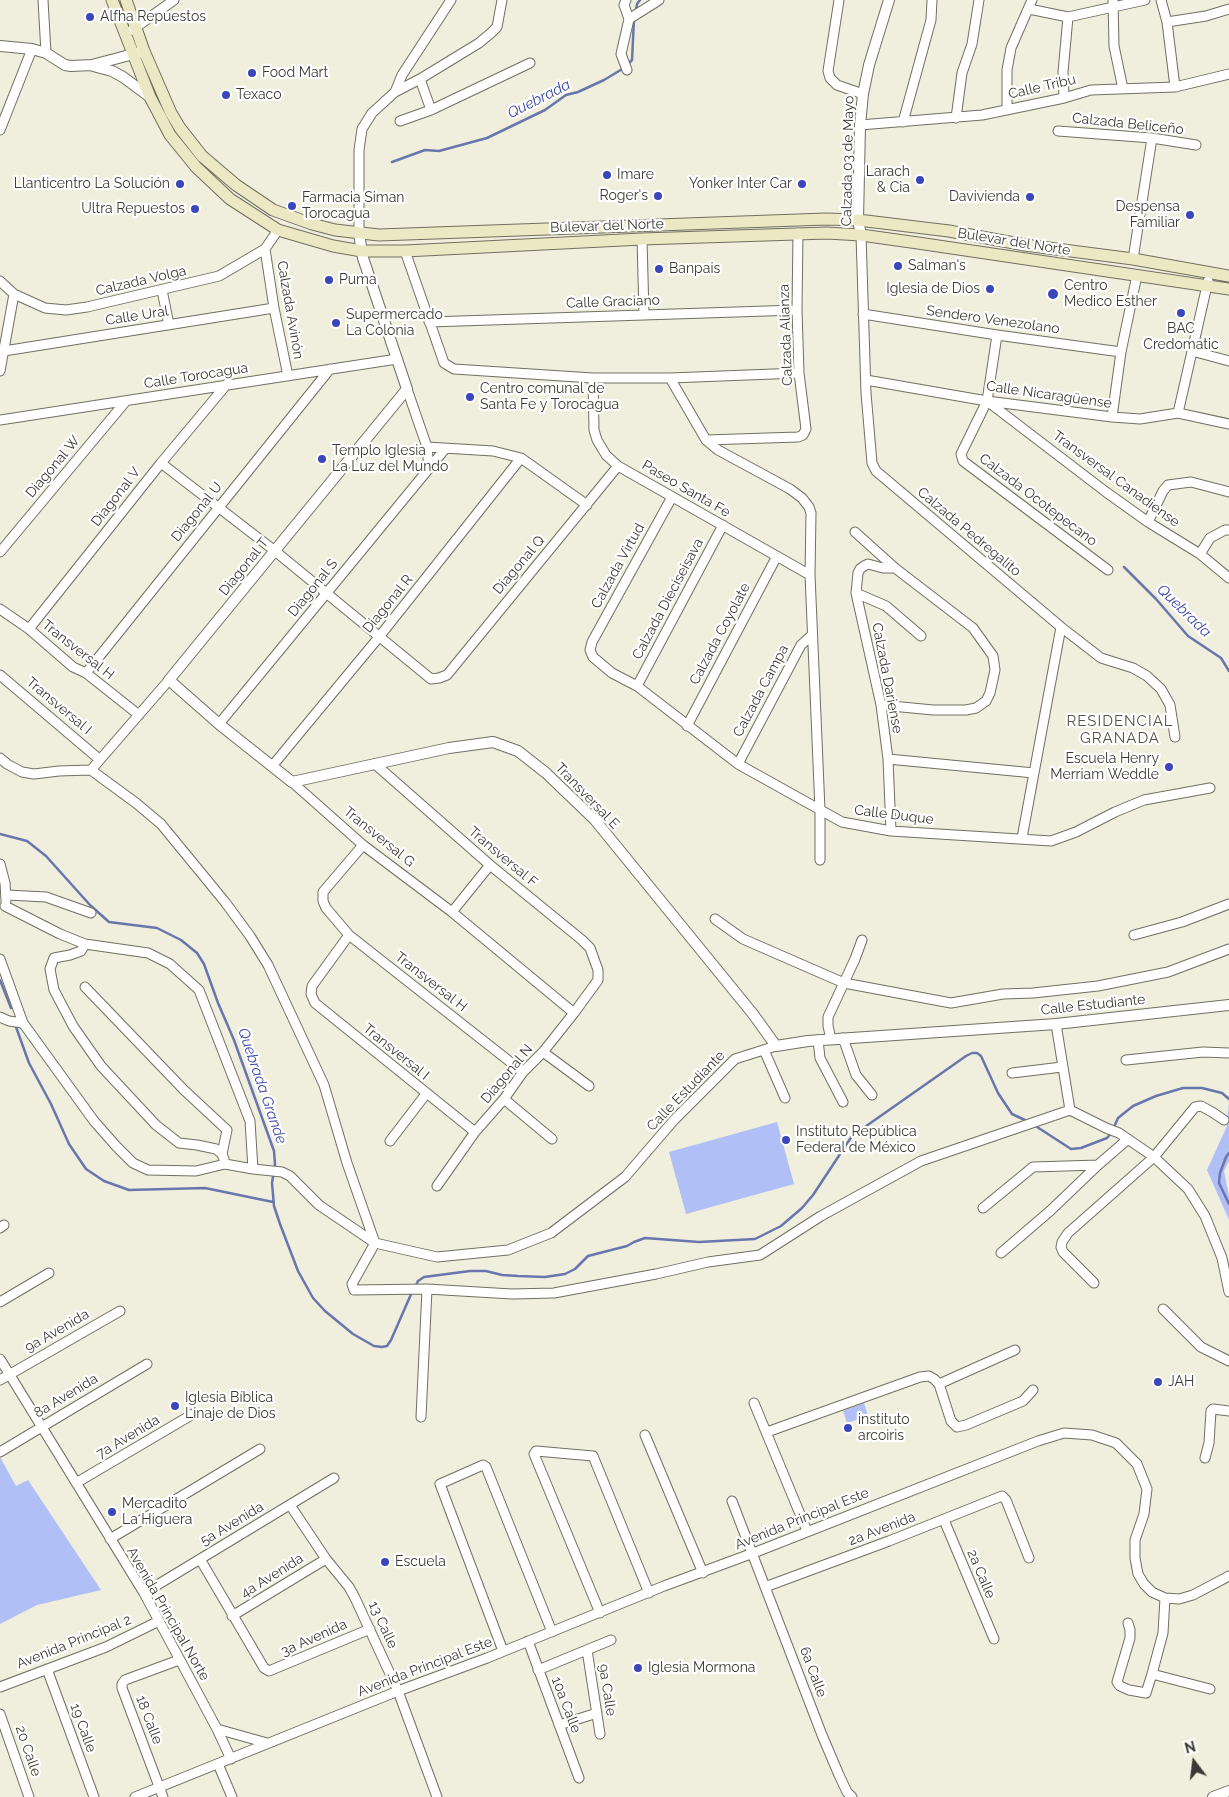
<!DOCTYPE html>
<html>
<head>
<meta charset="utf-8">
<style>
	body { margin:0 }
	#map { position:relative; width:1229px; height:1797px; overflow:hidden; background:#f0efde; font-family:Raleway,sans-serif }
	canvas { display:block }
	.north { position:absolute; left:1169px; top:1737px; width:50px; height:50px; -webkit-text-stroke:4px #fff; paint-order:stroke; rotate:345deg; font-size:14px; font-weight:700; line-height:20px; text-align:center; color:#3b3b35 }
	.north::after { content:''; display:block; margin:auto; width:18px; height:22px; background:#3b3b35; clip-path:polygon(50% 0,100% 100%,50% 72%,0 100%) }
</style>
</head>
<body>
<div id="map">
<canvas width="1229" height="1797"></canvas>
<div class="north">N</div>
</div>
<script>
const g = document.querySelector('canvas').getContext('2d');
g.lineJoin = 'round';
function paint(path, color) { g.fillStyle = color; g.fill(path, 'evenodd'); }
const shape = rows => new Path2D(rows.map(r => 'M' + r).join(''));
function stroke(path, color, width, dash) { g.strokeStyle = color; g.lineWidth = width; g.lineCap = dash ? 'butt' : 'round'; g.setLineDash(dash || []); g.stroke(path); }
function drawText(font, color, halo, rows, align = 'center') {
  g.font = font + ' Raleway,sans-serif'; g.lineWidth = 4.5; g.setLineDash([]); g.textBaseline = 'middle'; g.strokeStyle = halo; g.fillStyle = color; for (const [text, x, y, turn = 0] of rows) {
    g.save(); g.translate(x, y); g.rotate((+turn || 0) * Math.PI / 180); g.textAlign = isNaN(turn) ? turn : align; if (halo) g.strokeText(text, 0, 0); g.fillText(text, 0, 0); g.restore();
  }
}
const green = shape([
	[1229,1102,1229,1161,1224,1171,1229,1196,1229,1220,1207,1170,1227,1126],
	[777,1122,794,1184,686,1214,669,1152],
	[864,1403,868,1416,847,1423,843,1411],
	[0,1457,16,1486,28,1480,101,1590,37,1605,0,1624]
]);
const stream = shape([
	[636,11,637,4,640,0],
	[628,64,632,60,634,19],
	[392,162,425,150,439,151,487,138,545,110,566,95,578,92,604,80,624,68],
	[1124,567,1156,599,1188,636,1221,658,1229,671],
	[0,834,27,841,46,856,90,905,109,922,157,928,181,940,197,953,204,964,218,1003,234,1040,274,1151,275,1164,272,1183,274,1206,280,1224,298,1271,313,1298,325,1311,353,1334,374,1346,382,1347,387,1346,391,1340,412,1292],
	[0,980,11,1008],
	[16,1027,29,1063,51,1104,69,1144,86,1169,104,1181,129,1190,205,1188,273,1202],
	[1034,1125,1071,1149,1081,1148,1107,1138,1112,1132,1118,1118,1133,1106,1156,1096,1183,1088,1202,1088,1222,1093,1229,1099],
	[1229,1153,1226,1157,1220,1173,1219,1183,1229,1204],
	[415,1287,418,1281,424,1277,470,1271,486,1271,502,1275,518,1276,545,1277,565,1274,575,1269,588,1256,627,1246,634,1242,645,1238,699,1242,755,1239,781,1226,802,1208,813,1195,852,1136,966,1056,972,1053,977,1053,981,1056,998,1093,1012,1114,1027,1121]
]);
const minor = shape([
	[43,0,46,53],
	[626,0,624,5,629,19,621,54,627,70],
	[839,0,828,71,830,78,837,85,863,94],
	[1113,0,1114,46,1123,89],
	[1161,0,1167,22,1175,87],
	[1029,9,1068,17,1145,0],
	[629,19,659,0],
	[1167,22,1206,16,1229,9],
	[132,30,174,0],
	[420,79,431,110,530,63],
	[395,92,402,75,451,0],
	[1064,98,1063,72,1068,17],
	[1007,109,1007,70,1011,48,1032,0],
	[956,118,962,73,972,44,979,0],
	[400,121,431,110],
	[903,122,931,20,932,0],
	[860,125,982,115,1064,98,1091,90,1175,87,1229,74],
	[0,130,32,49],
	[1058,131,1152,138,1196,145],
	[359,234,359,150,362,129,372,113,395,92,420,79,479,43,491,33,497,27,502,0],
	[861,235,866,393,872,463,876,471,1061,627,1101,658,1133,668,1147,676,1161,689,1170,705,1175,737],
	[642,239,644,315],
	[265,249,274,308,288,376],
	[405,251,444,363,454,369,593,378,594,430,597,440,606,455,618,466,810,575,820,810,820,860],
	[1133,259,1152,138],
	[0,281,14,294,45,308,66,310,87,307,219,276,265,249,278,230],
	[162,290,169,325],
	[863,314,997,335,1121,352],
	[429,322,797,310],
	[997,335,987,401,961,454,963,461,1108,570],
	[4,351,274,308],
	[1192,351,1229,361],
	[0,371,14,294],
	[593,378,670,378,799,373],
	[670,378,706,440,798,437,803,435,806,429,799,373,797,310,798,233],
	[866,380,987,401,1112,417,1140,419,1178,413,1229,424],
	[407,389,427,447,493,451,521,458,587,505],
	[987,401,1106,492,1148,522,1200,554,1229,578],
	[1178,413,1208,281],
	[1112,417,1121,352,1137,275],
	[0,420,397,359],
	[706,440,718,450,790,489,802,498,809,507,811,513,810,575],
	[427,447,429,469],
	[161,463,275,551,431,679,439,678,447,675,618,466],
	[672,497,592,642,590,650,593,657,612,673,637,686,738,764,842,822,891,831,1051,841,1076,832,1115,812,1144,800,1210,788],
	[1148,522,1163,491,1168,485,1191,482,1229,492],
	[855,532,895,568,973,628,993,656,995,670,990,693,986,701,976,708,966,710,933,710,881,705],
	[0,552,126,401],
	[1200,554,1210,538,1225,530,1229,530],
	[856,593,886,606,921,636],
	[0,609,29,629,73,667,86,673,139,715],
	[29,629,161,463,227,384],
	[86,673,330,369],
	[0,675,99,759],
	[169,680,91,770,136,803,161,824,225,902,250,936,268,965,324,1085,347,1163,375,1243,352,1284,354,1290,427,1289,512,1294,554,1293,656,1274,708,1262,760,1255,821,1216,921,1161,1070,1110,1106,1128,1119,1133,1154,1157,1188,1189,1205,1216,1222,1258,1229,1292],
	[637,686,723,525],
	[219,724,445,449],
	[687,726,777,556],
	[0,758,7,764,22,772,34,774,59,771,91,770],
	[888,759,1034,773],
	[375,764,490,865,582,940,590,948,598,970,598,980,574,1013,543,1052,523,1072,504,1099,475,1132,437,1186],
	[738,764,801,645,812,635],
	[273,765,379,637,521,458],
	[292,782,363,845,452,912,574,1013],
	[891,831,888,759,881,705,856,593,858,573,860,569,864,566,868,564,883,568,895,568],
	[1022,838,1061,627],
	[363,845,323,892,323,901,326,908,349,935,523,1072],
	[0,864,5,883,6,901],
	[7,895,46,897,91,913],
	[5,906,60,934,85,944,148,953,170,964,199,990,250,1121,253,1169],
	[452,912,490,865],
	[715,919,743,939,844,983,951,1003,1003,994,1033,993,1098,986,1168,972,1229,949],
	[349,935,312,986,311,994,315,1003,475,1132],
	[1134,935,1182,922,1229,904],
	[85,944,81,951,70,955,54,958,50,969,54,990,73,1026,101,1066,156,1125,179,1143,197,1145,216,1149,222,1154],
	[0,959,23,1023],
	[85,987,184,1090,227,1130,222,1154,224,1159],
	[0,1017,9,1021,23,1023,94,1121,116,1146,133,1163,148,1170,196,1171,225,1164,253,1169,282,1172,290,1176,319,1205,375,1243,437,1257,508,1250,551,1233,625,1177,674,1120,735,1059,776,1046],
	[1056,1024,1070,1110],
	[843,1038,856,1075,872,1095],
	[831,1039,828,1026,828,1017,855,959,862,940],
	[818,1040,820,1058,843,1102],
	[764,1050,785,1098],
	[543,1052,589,1086],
	[1126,1060,1203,1052,1229,1053],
	[1012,1073,1062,1067],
	[504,1099,552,1139],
	[390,1141,426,1094],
	[983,1208,1033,1167,1098,1165],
	[0,1228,4,1225],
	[1001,1253,1050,1211,1098,1165,1128,1139],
	[1094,1283,1063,1252,1061,1247,1062,1242,1068,1233,1154,1157,1195,1107,1201,1106,1212,1112,1224,1120],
	[0,1302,49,1273],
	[1163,1309,1201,1347,1229,1361],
	[0,1359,144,1593,217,1729,267,1743],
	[0,1380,120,1311],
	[939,1384,1015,1350],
	[754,1403,807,1531],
	[421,1417,427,1289],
	[767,1432,920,1377,929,1376,934,1379,939,1384,951,1421,957,1427,966,1425,1023,1401,1033,1390],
	[645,1435,703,1573],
	[0,1452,147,1364],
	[1205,1458,1209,1443,1211,1411,1213,1409,1229,1411],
	[76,1483,193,1414],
	[732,1501,822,1735,839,1775,847,1792,852,1797],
	[290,1505,326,1559,349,1587,355,1598,398,1691,437,1797],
	[944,1520,994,1639],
	[110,1539,260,1449],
	[200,1559,264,1668,269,1671,370,1629],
	[765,1587,889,1541,1002,1496,1006,1500,1029,1558],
	[144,1593,334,1478],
	[600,1613,534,1454,536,1451,593,1456,649,1593],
	[232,1616,326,1559],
	[1128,1623,1130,1630,1130,1638,1117,1682,1120,1686,1129,1690,1146,1693,1152,1674,1210,1689],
	[528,1641,579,1778],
	[587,1650,600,1734],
	[503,1651,440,1484,483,1465,486,1467,552,1632],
	[47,1669,94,1797],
	[538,1670,611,1640],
	[1152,1674,1163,1633,1165,1598],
	[0,1687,106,1647,159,1621],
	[0,1714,29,1797],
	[559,1725,597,1713],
	[217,1729,231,1759],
	[218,1764,232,1797],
	[135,1797,398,1691,487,1658,664,1586,756,1552,1038,1441,1064,1433,1092,1435,1116,1443,1137,1464,1147,1489,1144,1514,1135,1540,1135,1558,1138,1574,1144,1584,1152,1592,1165,1598,1179,1599,1193,1595,1229,1576],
	[163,1797,122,1688,122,1684,125,1680,179,1660]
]);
const tertiary = shape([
	[0,46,32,49,46,53,65,65,71,66,92,65,141,52],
	[93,66,112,71,123,77,150,97],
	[359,234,363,258,407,389,169,680,219,724,292,782,449,748,493,742,518,751,546,773,595,820,753,1014,776,1046,808,1041,1056,1024,1229,1005],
	[861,235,858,220,860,125,863,94,869,65,889,0],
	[1213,1797,1229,1791]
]);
const secondary = shape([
	[112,0,150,97,170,135,196,167,230,199,278,230,333,246,362,251,405,251,642,239,827,233,861,235,918,243,1229,289],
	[126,0,144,51,171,113,180,128,202,156,236,185,273,210,312,224,335,230,379,235,826,219,858,220,949,231,1025,245,1133,259,1229,276]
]);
const markers = [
	[90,17,5,"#3a46b9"],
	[252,73,5,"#3a46b9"],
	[226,95,5,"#3a46b9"],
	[607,175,5,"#3a46b9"],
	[920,180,5,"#3a46b9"],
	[180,184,5,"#3a46b9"],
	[802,184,5,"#3a46b9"],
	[658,196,5,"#3a46b9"],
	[1030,197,5,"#3a46b9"],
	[292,206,5,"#3a46b9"],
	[195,209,5,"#3a46b9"],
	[1190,215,5,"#3a46b9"],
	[898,266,5,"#3a46b9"],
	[659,269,5,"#3a46b9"],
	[329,280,5,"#3a46b9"],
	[990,289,5,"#3a46b9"],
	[1053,294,6,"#3a46b9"],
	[1181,313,5,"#3a46b9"],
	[336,323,5,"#3a46b9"],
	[470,397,5,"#3a46b9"],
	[322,459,5,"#3a46b9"],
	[1169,767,5,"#3a46b9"],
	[786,1140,5,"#3a46b9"],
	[1158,1382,5,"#3a46b9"],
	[175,1406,5,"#3a46b9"],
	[848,1428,5,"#3a46b9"],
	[112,1512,5,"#3a46b9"],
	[385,1562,5,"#3a46b9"],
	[638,1668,5,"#3a46b9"]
];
const poiNames = [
	["Alfha Repuestos",100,17],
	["Food Mart",262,73],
	["Texaco",236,95],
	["Larach",910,172,"right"],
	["& Cia",910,188,"right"],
	["Imare",617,175],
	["Llanticentro La Solución",170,184,"right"],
	["Yonker Inter Car",792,184,"right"],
	["Roger's",648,196,"right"],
	["Davivienda",1020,197,"right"],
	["Farmacia Siman",302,198],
	["Torocagua",302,214],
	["Despensa",1180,207,"right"],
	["Familiar",1180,223,"right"],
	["Ultra Repuestos",185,209,"right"],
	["Salman's",908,266],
	["Banpais",669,269],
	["Puma",339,280],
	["Centro",1064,286],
	["Medico Esther",1064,302],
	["Iglesia de Dios",980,289,"right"],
	["Supermercado",346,315],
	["La Colonia",346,331],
	["BAC",1181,329,"center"],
	["Credomatic",1181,345,"center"],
	["Centro comunal de",480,389],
	["Santa Fe y Torocagua",480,405],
	["Templo Iglesia",332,451],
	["La Luz del Mundo",332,467],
	["Escuela Henry",1159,759,"right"],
	["Merriam Weddle",1159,775,"right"],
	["Instituto República",796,1132],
	["Federal de México",796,1148],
	["JAH",1168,1382],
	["Iglesia Bíblica",185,1398],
	["Linaje de Dios",185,1414],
	["instituto",858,1420],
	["arcoiris",858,1436],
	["Mercadito",122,1504],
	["La Higuera",122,1520],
	["Escuela",395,1562],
	["Iglesia Mormona",648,1668]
];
const streetNames = [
	["Calle Tribu",1042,87,-13],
	["Calzada Beliceño",1128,124,6],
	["Calzada 03 de Mayo",848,161,-89],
	["Bulevar del Norte",607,226,-2],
	["Bulevar del Norte",1014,242,9],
	["Calzada Volga",141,281,-13],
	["Calle Graciano",613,302,-2],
	["Calzada Avinón",290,310,80],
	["Calle Ural",137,316,-9],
	["Sendero Venezolano",993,320,8],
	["Calzada Alianza",786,335,-92],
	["Calle Torocagua",196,376,-9],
	["Calle Nicaragüense",1049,395,8],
	["Diagonal W",53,467,-50],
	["Transversal Canadiense",1116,479,36],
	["Paseo Santa Fe",686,489,30],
	["Diagonal V",116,497,-52],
	["Calzada Ocotepecano",1038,500,37],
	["Diagonal U",197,512,-51],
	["Calzada Pedregalito",969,532,40],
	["Diagonal Q",519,565,-50],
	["Calzada Virtud",618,566,-61],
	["Diagonal T",244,567,-51],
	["Diagonal S",313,588,-51],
	["Calzada Dieciseisava",668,599,-62],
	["Diagonal R",388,604,-51],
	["Calzada Coyolate",720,634,-62],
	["Transversal H",78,650,38],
	["Calzada Dariense",887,678,79],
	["Calzada Campa",761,691,-62],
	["Transversal I",59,706,40],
	["Transversal E",587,796,46],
	["Calle Duque",894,815,7],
	["Transversal G",379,837,39],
	["Transversal F",503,857,40],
	["Transversal H",431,982,38],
	["Calle Estudiante",1093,1005,-6],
	["Transversal I",396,1052,39],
	["Diagonal N",507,1074,-50],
	["Calle Estudiante",686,1091,-46],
	["9a Avenida",57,1331,-30],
	["8a Avenida",66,1396,-31],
	["7a Avenida",128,1437,-31],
	["Avenida Principal Este",802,1519,-22],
	["5a Avenida",232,1524,-31],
	["2a Avenida",882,1529,-21],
	["2a Calle",981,1574,67],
	["4a Avenida",272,1576,-32],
	["Avenida Principal Norte",168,1614,60],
	["13 Calle",383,1625,65],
	["3a Avenida",314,1638,-24],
	["Avenida Principal 2",74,1642,-22],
	["Avenida Principal Este",425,1667,-21],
	["6a Calle",813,1672,69],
	["9a Calle",607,1690,81],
	["10a Calle",566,1705,69],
	["18 Calle",149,1720,69],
	["19 Calle",83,1728,70],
	["20 Calle",28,1751,71]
];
const waterNames = [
	["Quebrada",539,99,-27],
	["Quebrada",1184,611,44],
	["Quebrada Grande",262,1086,71]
];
const neighbourhoodNames = [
	["RESIDENCIAL",1120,721],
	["GRANADA",1120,738]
];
paint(green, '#b0bff5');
stroke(stream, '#6876ad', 2.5);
stroke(minor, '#706f61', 11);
stroke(tertiary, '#706f61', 12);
stroke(secondary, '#706f61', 13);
stroke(minor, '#fff', 9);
stroke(tertiary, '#fff', 10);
stroke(secondary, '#ece8c3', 11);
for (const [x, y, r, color] of markers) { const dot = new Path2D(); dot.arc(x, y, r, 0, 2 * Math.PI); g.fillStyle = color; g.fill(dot); stroke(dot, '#fff', 2); }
drawText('14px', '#3b3b35', '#fff', poiNames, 'left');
drawText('14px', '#3b3b35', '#fff', streetNames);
drawText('italic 15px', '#3c49a9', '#fff', waterNames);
g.letterSpacing = '1px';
drawText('15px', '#545346', '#fff', neighbourhoodNames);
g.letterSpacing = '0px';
</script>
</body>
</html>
